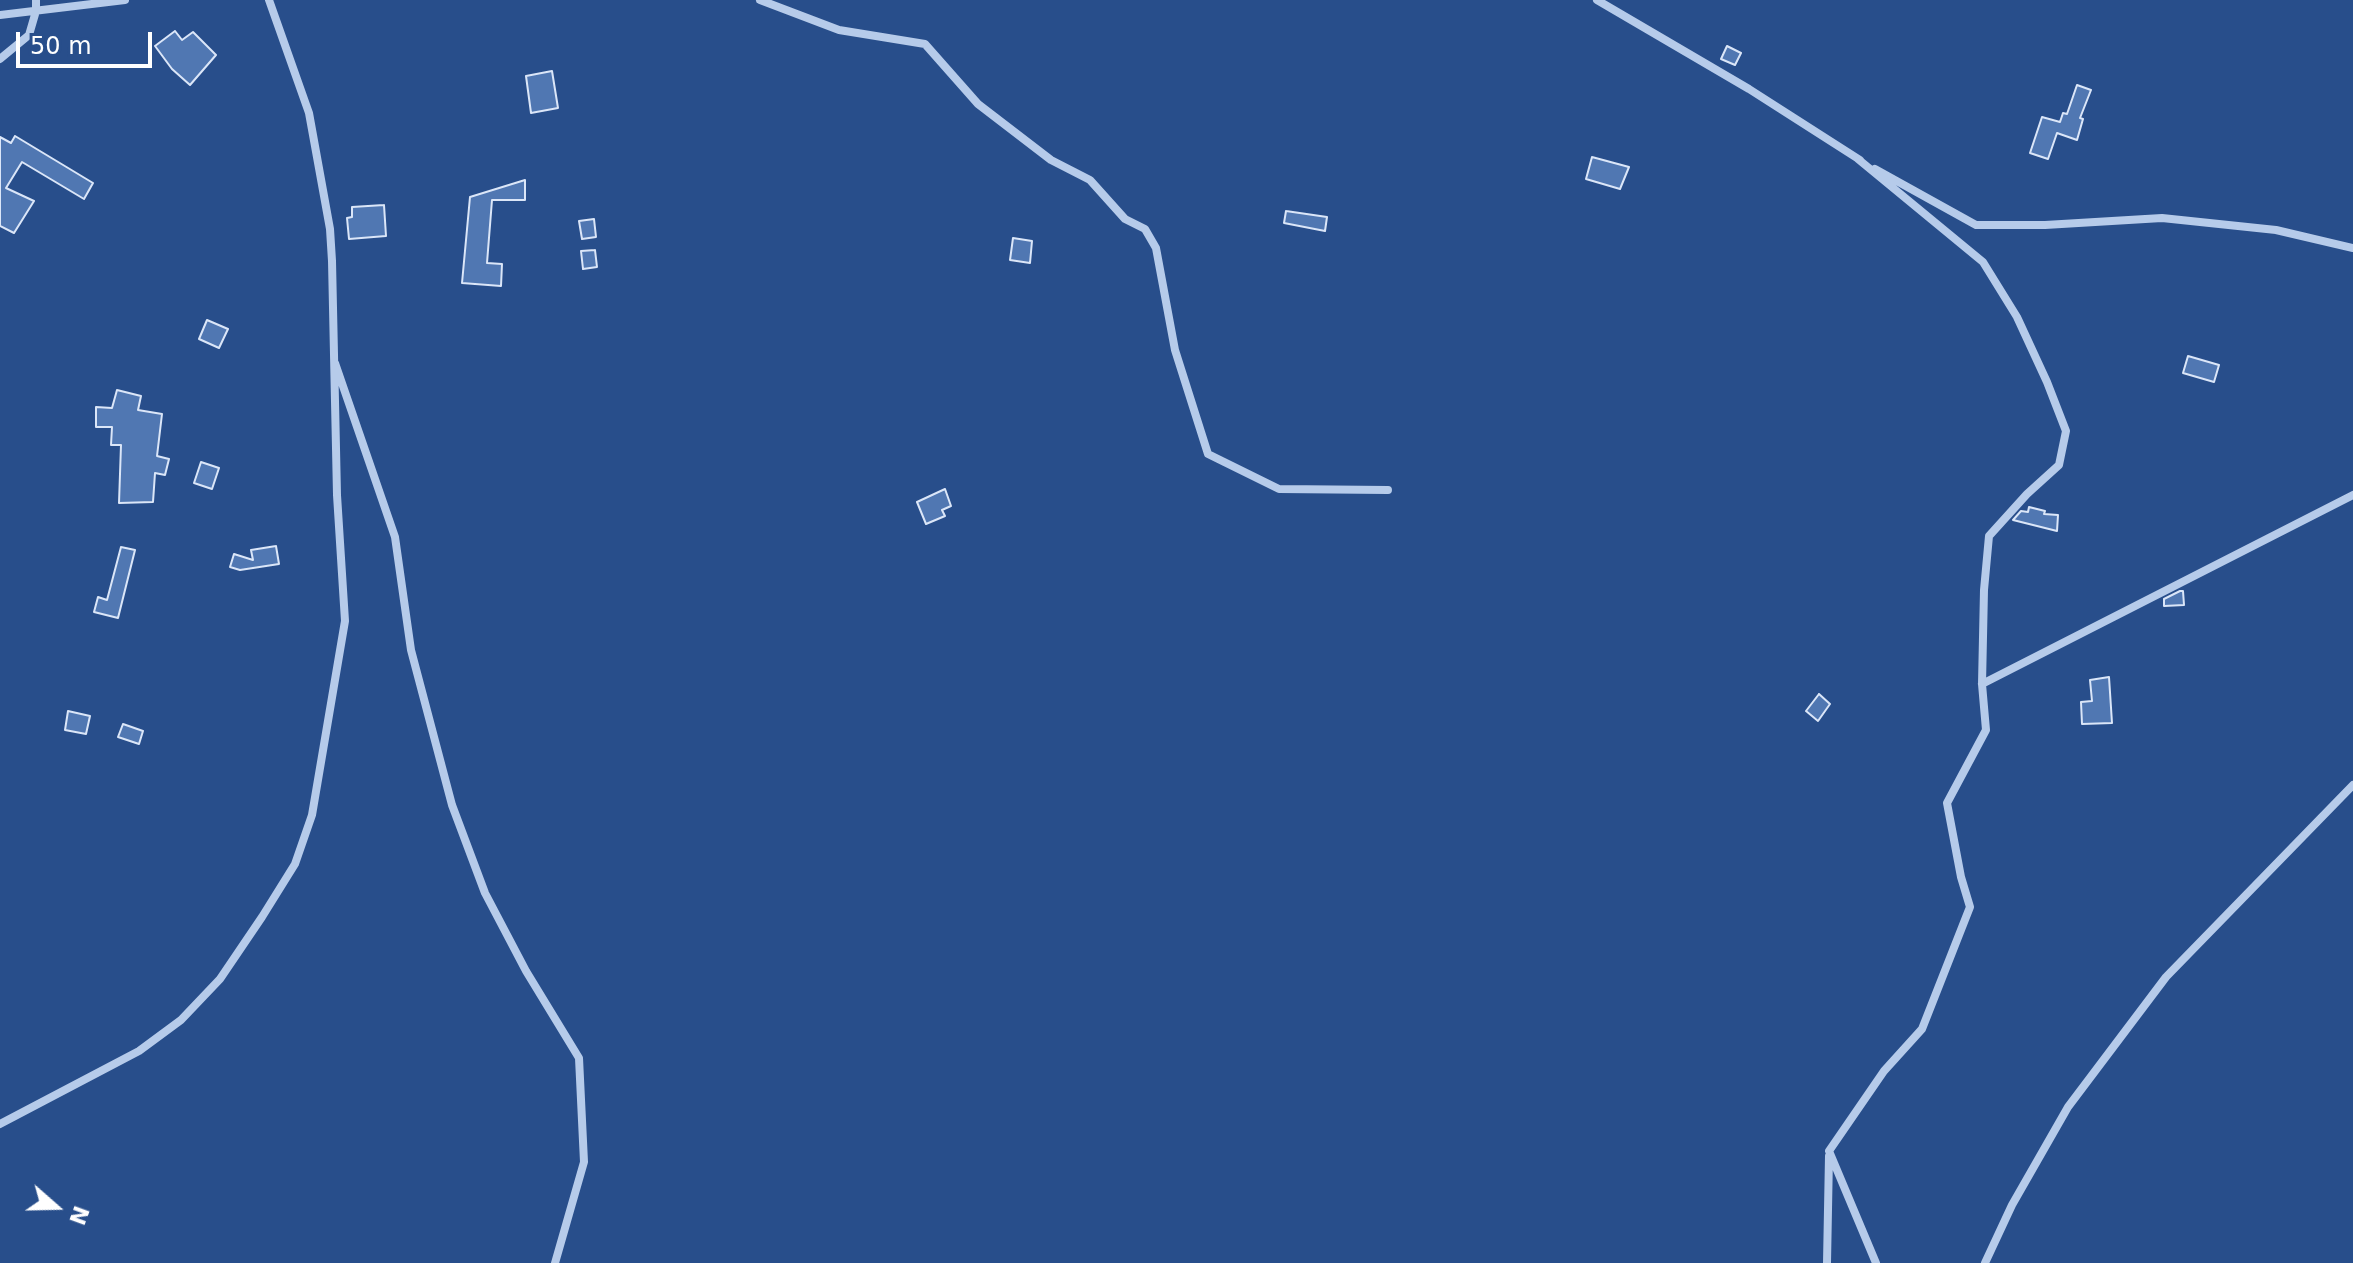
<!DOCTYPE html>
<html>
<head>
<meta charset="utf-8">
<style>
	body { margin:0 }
	#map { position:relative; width:2353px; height:1263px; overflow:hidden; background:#284e8b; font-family:"DejaVu Sans",sans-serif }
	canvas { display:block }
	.north { position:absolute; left:16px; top:1167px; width:80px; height:80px; -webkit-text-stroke:6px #284e8b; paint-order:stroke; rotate:110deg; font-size:22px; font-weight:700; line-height:32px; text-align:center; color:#fff }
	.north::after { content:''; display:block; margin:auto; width:28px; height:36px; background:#fff; clip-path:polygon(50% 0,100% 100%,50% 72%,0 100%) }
	.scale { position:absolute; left:16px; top:32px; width:136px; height:36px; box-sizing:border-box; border:4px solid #fff; border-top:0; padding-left:10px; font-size:24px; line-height:28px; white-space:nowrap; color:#fff; -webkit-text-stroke:6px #284e8b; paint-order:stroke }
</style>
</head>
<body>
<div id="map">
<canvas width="2353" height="1263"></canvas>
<div class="north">N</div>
<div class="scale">50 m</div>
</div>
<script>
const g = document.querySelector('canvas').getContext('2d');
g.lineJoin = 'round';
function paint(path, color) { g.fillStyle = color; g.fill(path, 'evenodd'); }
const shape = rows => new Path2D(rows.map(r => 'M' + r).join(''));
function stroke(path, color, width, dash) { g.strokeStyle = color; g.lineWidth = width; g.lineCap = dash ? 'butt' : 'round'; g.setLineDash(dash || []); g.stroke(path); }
const building = shape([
	[175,31,182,40,193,32,216,55,190,85,172,69,155,46,175,31],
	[1727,46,1741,53,1735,65,1721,59,1727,46],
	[552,71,558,108,531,113,526,76,552,71],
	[2077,85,2091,90,2080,118,2083,119,2077,140,2057,133,2048,159,2030,153,2042,117,2060,122,2063,113,2067,114,2077,85],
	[15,136,93,183,84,199,22,162,6,188,34,201,14,233,0,226,0,137,11,143,15,136],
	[1592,157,1629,167,1620,189,1586,179,1592,157],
	[525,180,525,200,492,200,487,263,502,264,501,286,462,283,470,197,525,180],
	[384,205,386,236,349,239,347,218,352,217,352,207,384,205],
	[1286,211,1327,217,1325,231,1284,223,1286,211],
	[594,219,596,237,582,239,579,221,594,219],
	[1013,238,1032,241,1030,263,1010,260,1013,238],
	[595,250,597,267,583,269,581,251,595,250],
	[207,320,228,329,219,348,199,339,207,320],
	[2188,356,2219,365,2214,382,2183,373,2188,356],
	[117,390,141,396,138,410,162,414,157,456,169,459,165,475,155,473,153,502,119,503,121,445,111,445,112,427,96,427,96,407,112,408,117,390],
	[201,462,219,468,212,489,194,483,201,462],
	[945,489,951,506,942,510,945,516,926,524,917,502,945,489],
	[2029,507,2045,511,2044,514,2058,515,2057,531,2013,520,2021,511,2028,512,2029,507],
	[276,546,279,564,240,570,230,567,234,554,253,560,251,550,276,546],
	[121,547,135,550,118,618,94,612,98,597,107,600,121,547],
	[2180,591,2183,591,2184,605,2164,606,2164,599,2180,591],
	[2109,677,2112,723,2082,724,2081,702,2092,701,2090,680,2109,677],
	[1819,694,1830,704,1818,721,1806,711,1819,694],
	[68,711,90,716,86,734,65,730,68,711],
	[123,724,143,731,139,744,118,737,123,724]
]);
const street = shape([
	[760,0,839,30,925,44,978,104,1051,160,1090,180,1125,219,1145,229,1156,248,1175,350,1208,454,1279,489,1388,490],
	[1597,0,1749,89,1860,160],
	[0,15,125,0],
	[0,59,29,35,36,11,36,0],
	[1858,159,1983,262,2017,317,2047,382,2066,431,2059,465,2027,494,1989,536,1984,590,1982,684,1986,730,1947,803,1961,877,1970,907,1922,1029,1884,1071,1829,1151,1876,1263],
	[1875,169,1976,225,2045,225,2162,218,2276,230,2353,248],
	[335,363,395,537,411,650,452,805,485,893,526,971,579,1058,584,1162,555,1263],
	[1982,684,2353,495],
	[0,1124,139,1051,181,1020,220,979,262,917,295,864,312,815,345,621,337,495,332,261,330,229,309,113,269,0],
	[1827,1263,1829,1156],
	[1985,1263,2012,1205,2068,1107,2166,977,2353,785]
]);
paint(building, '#5077b2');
stroke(building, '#dbe6f8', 2);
stroke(street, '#b6cbea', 8);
</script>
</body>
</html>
